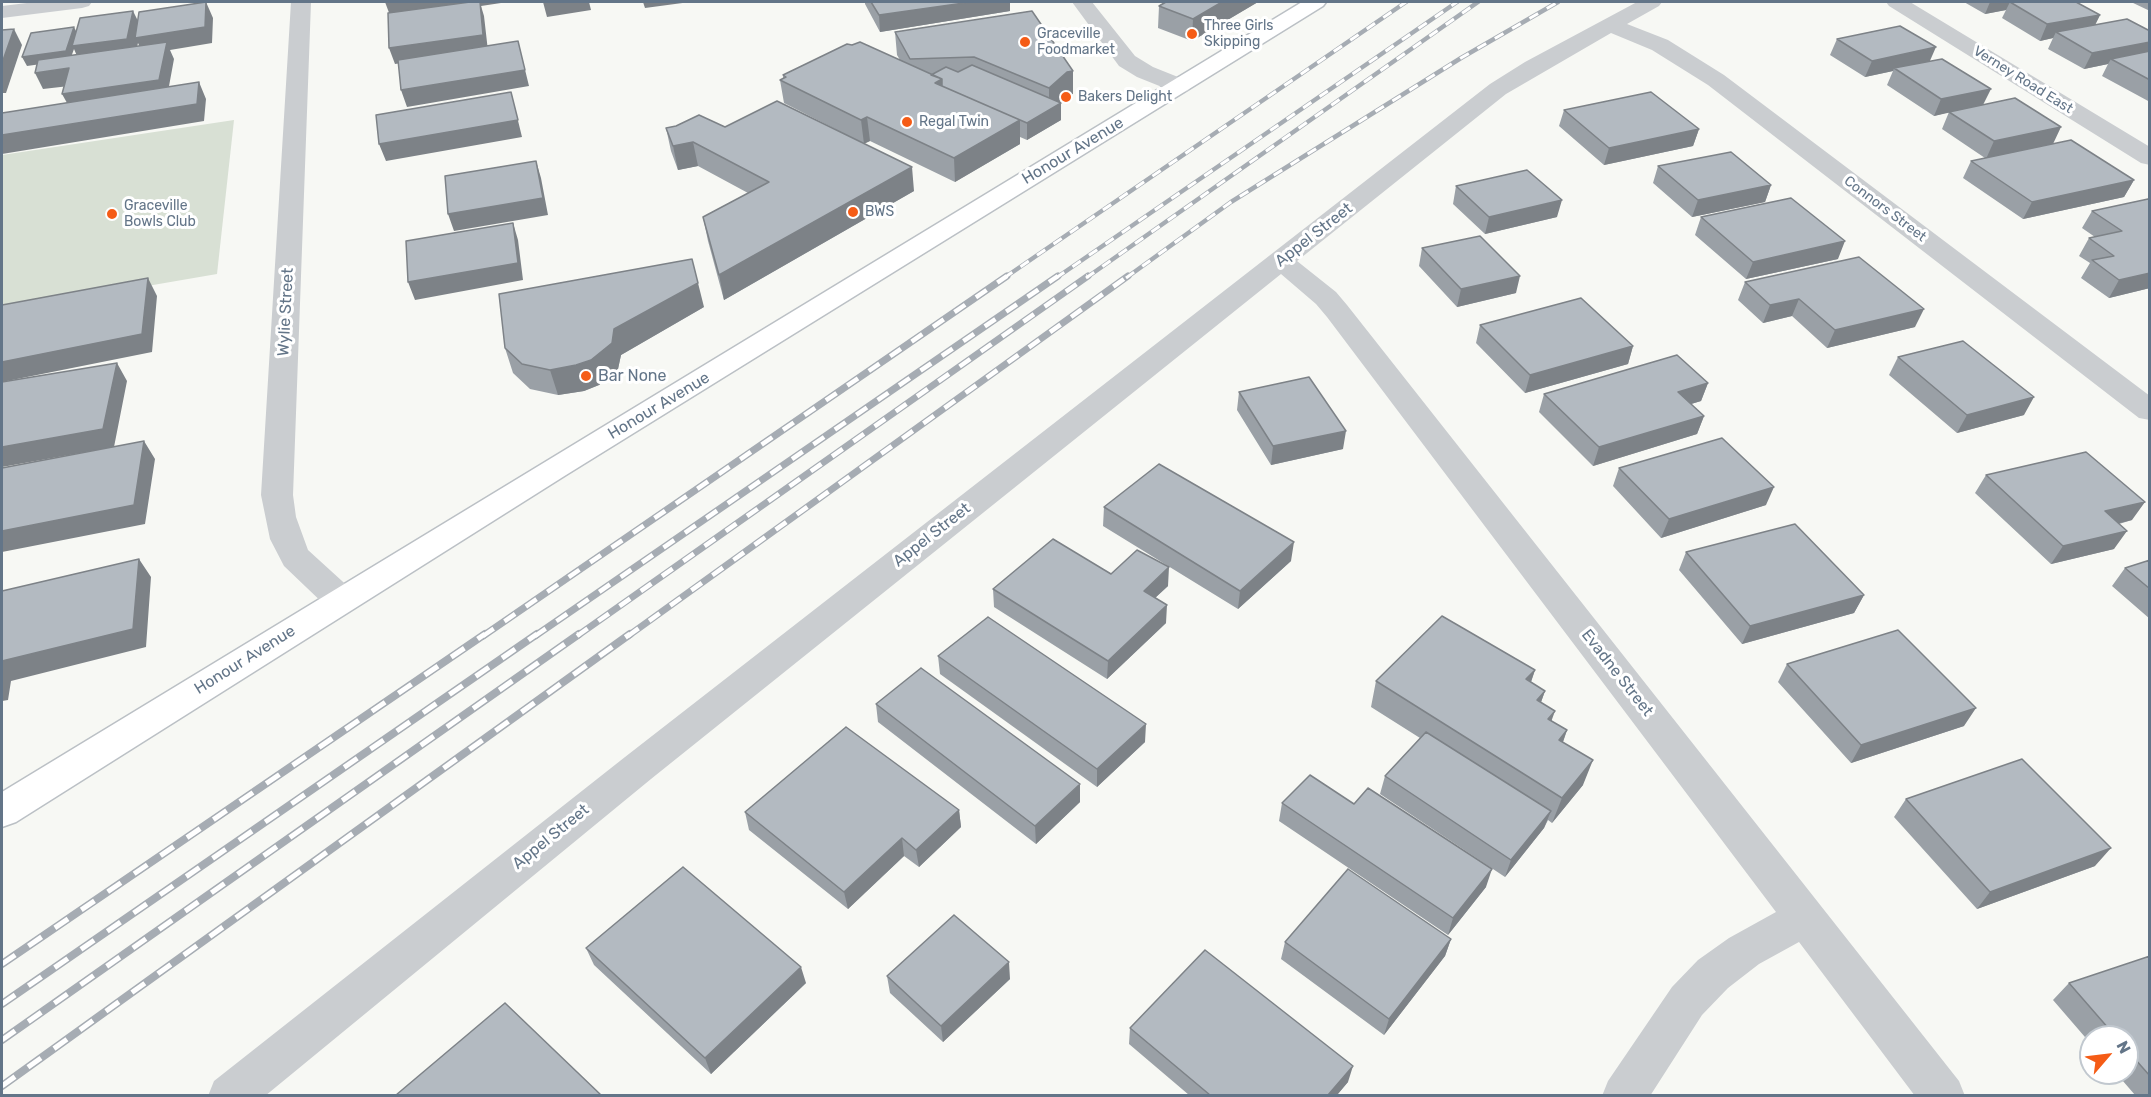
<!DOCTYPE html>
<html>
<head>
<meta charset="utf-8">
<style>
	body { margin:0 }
	#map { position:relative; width:2151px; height:1097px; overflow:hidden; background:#f7f8f4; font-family:Rubik,sans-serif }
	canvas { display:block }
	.frame { position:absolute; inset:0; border:3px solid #637588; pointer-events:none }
	.north { position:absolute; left:2079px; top:1025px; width:60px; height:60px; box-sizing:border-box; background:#fff; border:2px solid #c1c8cf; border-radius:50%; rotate:62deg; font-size:16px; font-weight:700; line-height:24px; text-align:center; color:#637588 }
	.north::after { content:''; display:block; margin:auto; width:21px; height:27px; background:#f55c16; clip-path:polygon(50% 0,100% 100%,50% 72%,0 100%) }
</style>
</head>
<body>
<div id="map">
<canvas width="2151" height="1097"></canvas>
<div class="frame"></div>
<div class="north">N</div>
</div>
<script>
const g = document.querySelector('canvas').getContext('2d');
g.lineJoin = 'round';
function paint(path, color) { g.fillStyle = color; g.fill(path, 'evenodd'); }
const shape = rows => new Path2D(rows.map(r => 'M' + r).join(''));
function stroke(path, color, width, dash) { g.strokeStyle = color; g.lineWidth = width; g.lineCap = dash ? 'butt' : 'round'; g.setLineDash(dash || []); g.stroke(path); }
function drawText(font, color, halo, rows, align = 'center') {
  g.font = font + ' Rubik,sans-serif'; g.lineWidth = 6; g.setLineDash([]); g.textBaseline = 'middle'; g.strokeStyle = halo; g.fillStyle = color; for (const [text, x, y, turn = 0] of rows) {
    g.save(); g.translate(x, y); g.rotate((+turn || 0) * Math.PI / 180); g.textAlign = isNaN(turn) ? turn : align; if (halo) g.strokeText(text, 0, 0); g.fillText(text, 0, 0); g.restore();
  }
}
const green = shape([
	[234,120,217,274,2,311,2,155]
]);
const minor = shape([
	[35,2,92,2,89,6,82,8,2,18,2,6,35,2],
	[291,2,311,2,293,495,296,517,308,550,353,591,358,600,353,609,341,612,329,609,284,566,270,539,261,495,291,2],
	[1072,2,1092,2,1135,56,1153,67,1188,81,1191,86,1188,91,1180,93,1172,91,1137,77,1119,66,1072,2],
	[1637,2,1662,2,1659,6,1627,24,1668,40,1724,75,2150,396,2150,420,2139,418,1708,85,1652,50,1611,33,1506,94,1297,261,1336,292,1347,305,1959,1081,1965,1096,1915,1096,1799,942,1759,964,1728,988,1702,1015,1650,1096,1602,1096,1608,1081,1672,987,1698,960,1729,938,1776,912,1327,317,1316,304,1281,274,651,779,265,1096,208,1096,214,1081,625,757,1490,84,1525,62,1637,2],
	[1886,2,1910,2,2150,147,2150,165,2141,163,1889,6,1886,2]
]);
const secondary = shape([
	[1302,2,1326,2,1323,6,566,475,16,822,2,827,2,792,1302,2]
]);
const railFar2 = shape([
	[1004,278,1406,2],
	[1056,278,1457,2],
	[1086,278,1478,2],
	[1126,278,1231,202,1461,58,1558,2]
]);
const railFar1 = shape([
	[483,636,1007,276],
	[535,636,1058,276],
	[577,636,1088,276],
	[628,636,1128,276]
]);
const rail = shape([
	[2,964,485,634],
	[2,1004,537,634],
	[2,1040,579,634],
	[2,1086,630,634]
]);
const wall = shape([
	[865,2,1010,2,1010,11,880,32,865,4],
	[1161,2,1258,2,1192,41,1158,28,1159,6,1163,3],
	[1964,2,2076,2,2100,15,2095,25,2150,31,2150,102,2102,76,2108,64,2084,69,2048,49,2053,38,2040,41,2002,18,2006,10,1985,14],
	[2131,2,2150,2,2150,11],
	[895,32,1073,71,1073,94,1067,95,1059,103,1061,103,1061,120,1027,140,1020,137,1020,144,955,182,870,141,864,143,914,191,724,300,708,241,703,217,748,193,698,166,678,170,671,151,666,128,835,129,784,103,780,80,783,78,783,75,852,45,900,60,897,55],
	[1837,39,1929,61,1983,105,2053,144,2134,180,2124,197,2023,219,1963,178,1971,161,1985,158,1942,129,1949,112,1934,116,1887,85,1893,71,1865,77,1830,55],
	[1564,110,1699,129,1693,146,1604,165,1559,126],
	[1658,166,1771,185,1765,202,1692,217,1653,183],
	[1456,186,1557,217,1485,234,1453,204],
	[2150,200,2150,288,2109,298,2081,278,2090,263,2079,256,2089,238,2095,237,2082,228,2092,211],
	[1701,217,1838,259,1746,279,1695,235],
	[1422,248,1516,293,1457,307,1419,266],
	[1745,282,1915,327,1827,348,1792,316,1763,323,1738,300],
	[704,307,621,355,618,369,599,385,584,391,558,395,530,389,513,373,505,348],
	[1480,325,1633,346,1628,364,1525,393,1476,343],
	[1898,357,2024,415,1957,433,1889,375],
	[1708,383,1701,401,1691,404,1704,416,1697,434,1593,466,1539,412,1544,394],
	[1239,392,1343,449,1271,465,1237,410],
	[1619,468,1766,505,1661,538,1613,486],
	[1986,475,2132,520,2119,524,2114,549,2051,564,1975,493],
	[1104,507,1291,561,1238,609,1103,526],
	[1686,552,1864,595,1854,613,1742,644,1679,570],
	[2150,560,2150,619,2112,586,2125,568],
	[1111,574,1168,586,1155,598,1166,623,1107,679,994,607,993,589],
	[938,656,1145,742,1097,787,940,674],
	[1787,664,1964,726,1851,763,1778,682],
	[1535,670,1531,682,1545,691,1541,702,1552,721,1567,730,1563,742,1583,785,1552,823,1548,820,1544,828,1505,877,1380,794,1385,776,1420,738,1371,707,1376,681],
	[876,704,1080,802,1036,844,878,722],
	[1906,799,2095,866,1977,909,1894,817],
	[1282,803,1354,804,1486,887,1448,935,1279,821],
	[959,810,961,827,919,867,904,856,848,909,749,830,745,812],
	[1451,939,1445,956,1384,1035,1281,959,1285,942],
	[586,948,806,983,711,1074,594,965],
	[2150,956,2150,1095,2135,1095,2116,1073,2127,1073,2127,1037,2091,1037,2091,1044,2053,1000,2069,983],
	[887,976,1010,979,943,1042,890,993],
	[1130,1028,1348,1082,1337,1095,1189,1095,1129,1044]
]);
const shadedWall = shape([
	[206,2,213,18,212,43,170,50,174,59,167,97,71,110,62,94,143,54,138,43,135,55,80,63,74,49,70,60,27,66,22,57,74,27,78,35,133,11,141,27],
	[385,2,501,2,501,3,481,6,484,16,488,51,395,64,389,48,391,18],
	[543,2,589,2,591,10,547,17],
	[643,2,690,2,645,8],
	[971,2,1010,2,1010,11,880,32,879,15],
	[1222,2,1258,2,1192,41,1193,19],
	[1990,2,2049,2,2010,2,2006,10,1985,14],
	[2100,15,2092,31,2056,32,2053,38,2040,41,2047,24],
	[14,29,22,45,6,93,2,93,2,63],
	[518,41,529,86,407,107,401,90],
	[2150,42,2150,56,2111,59,2108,64,2084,69,2092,53],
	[1936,47,1929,63,1894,68,1893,71,1865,77,1872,61],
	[69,68,78,85,43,89,35,73],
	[1073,71,1073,94,1067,95,1053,108,1061,103,1061,120,1027,140,1027,123,1049,110,1049,88,1067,72],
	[942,79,943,103,935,83],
	[199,82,206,99,204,121,2,154,2,135],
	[1991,89,1983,105,1934,116,1941,99],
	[511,92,522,137,386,161,379,144],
	[867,117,870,141,864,144,861,120],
	[1020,120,1020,144,955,182,954,158],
	[2061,127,2053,144,1986,159,1994,141],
	[1699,129,1693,146,1604,165,1609,148],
	[693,142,698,166,678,170,673,146],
	[536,161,541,178,548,215,454,231,448,214],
	[912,167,914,191,724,300,719,275],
	[2134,180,2124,197,2023,219,2032,202],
	[1771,185,1765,202,1692,217,1698,200],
	[1562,200,1557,217,1485,234,1489,217],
	[513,223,518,240,523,280,415,300,408,282],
	[1845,241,1838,259,1746,279,1753,262],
	[2150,269,2150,288,2109,298,2119,280],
	[1520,276,1516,293,1457,307,1461,289],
	[148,278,157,296,152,352,2,382,2,362],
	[698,283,704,307,621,355,618,369,599,385,584,391,558,395,550,370,614,329],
	[1799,299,1792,316,1763,323,1770,305],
	[1924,309,1915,327,1827,348,1835,330],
	[1633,346,1628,364,1525,393,1530,375],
	[117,363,127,381,114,447,2,467,2,447],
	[1708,383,1701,401,1671,410,1678,392],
	[2034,397,2024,415,1957,433,1967,415],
	[1704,416,1697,434,1593,466,1599,447],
	[1346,431,1343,449,1271,465,1273,446],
	[144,441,155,459,145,524,2,552,2,531],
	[1774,487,1766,505,1661,538,1669,519],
	[2145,502,2132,520,2092,530,2105,511],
	[2127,531,2114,549,2051,564,2063,546],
	[1294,542,1291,561,1238,609,1240,591],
	[139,559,151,577,146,647,11,681,8,700,2,701,2,661],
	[1169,567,1168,586,1143,609,1144,591],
	[1864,595,1854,613,1742,644,1750,626],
	[1167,605,1166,623,1107,679,1108,661],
	[1535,670,1526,696,1526,679],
	[1545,691,1536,716,1537,700],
	[1976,708,1964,726,1851,763,1861,745],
	[1555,711,1546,736,1548,719],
	[1146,724,1145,742,1097,787,1097,769],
	[1567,730,1558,756,1559,740],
	[1593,760,1583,785,1552,823,1562,798],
	[1080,784,1080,802,1036,844,1035,826],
	[959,810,961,827,919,867,916,850],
	[1551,811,1544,828,1505,877,1511,860],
	[902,838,904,856,848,909,844,892],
	[2111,848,2095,866,1977,909,1990,892],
	[1492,869,1486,887,1448,935,1453,918],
	[1451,939,1445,956,1384,1035,1389,1019],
	[1009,962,1010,979,943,1042,941,1026],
	[801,967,806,983,711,1074,705,1058],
	[1353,1066,1348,1082,1337,1095,1328,1095]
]);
const building = shape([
	[206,2,205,27,135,38,139,12,206,2],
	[470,2,480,2,483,35,389,48,388,13,470,2],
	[871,2,971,2,879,15,871,2],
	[1166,2,1222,2,1193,19,1159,6,1166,2],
	[2010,2,2076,2,2100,15,2047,24,2010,2],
	[133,11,127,39,72,46,80,18,133,11],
	[1032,11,1073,71,1067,72,1049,88,974,57,910,59,895,32,1032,11],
	[2127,19,2150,31,2150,42,2092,53,2056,32,2127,19],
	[1900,26,1936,47,1872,61,1837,39,1900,26],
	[74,27,66,51,22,57,31,33,74,27],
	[14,29,2,63,2,30,14,29],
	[518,41,525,70,401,90,398,60,518,41],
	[167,42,159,80,62,94,69,68,35,73,38,60,167,42],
	[860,42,942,79,935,83,1020,120,954,158,867,117,861,120,780,80,786,77,783,75,847,44,852,45,860,42],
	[2150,51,2150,80,2111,59,2150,51],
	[1942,59,1991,89,1941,99,1894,68,1942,59],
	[972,65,1061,103,1027,123,942,86,942,79,931,75,946,67,958,72,972,65],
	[199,82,197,104,2,135,2,113,199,82],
	[511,92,518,120,379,144,376,115,511,92],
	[1651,92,1699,129,1609,148,1564,110,1651,92],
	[2015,98,2061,127,1994,141,1949,112,2015,98],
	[777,101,912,167,719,275,703,217,769,182,693,142,673,146,666,128,676,126,699,115,725,127,777,101],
	[2071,140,2134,180,2032,202,1971,161,2071,140],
	[1731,152,1771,185,1698,200,1658,166,1731,152],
	[536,161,543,198,448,214,445,176,536,161],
	[1527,170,1562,200,1489,217,1456,186,1527,170],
	[1791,198,1845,241,1753,262,1701,217,1791,198],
	[2148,199,2150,200,2150,273,2119,280,2092,260,2114,256,2089,238,2122,231,2092,211,2148,199],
	[513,223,518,263,408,282,406,241,513,223],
	[1480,236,1520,276,1461,289,1422,248,1480,236],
	[1859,257,1924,309,1835,330,1799,299,1770,305,1745,282,1859,257],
	[692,259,698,283,614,329,612,343,591,360,576,365,550,370,522,364,505,348,499,294,692,259],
	[148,278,142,334,2,362,2,305,148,278],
	[1581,298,1633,346,1530,375,1480,325,1581,298],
	[1963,341,2034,397,1967,415,1898,357,1963,341],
	[1677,355,1708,383,1678,392,1704,416,1599,447,1544,394,1677,355],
	[117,363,103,429,2,447,2,382,117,363],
	[1309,377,1346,431,1273,446,1239,392,1309,377],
	[1722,438,1774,487,1669,519,1619,468,1722,438],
	[144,441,134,505,2,531,2,468,144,441],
	[2086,452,2145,502,2105,511,2127,531,2063,546,1986,475,2086,452],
	[1159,464,1294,542,1240,591,1104,507,1159,464],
	[1795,524,1864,595,1750,626,1686,552,1795,524],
	[1053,539,1111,574,1137,550,1169,567,1144,591,1167,605,1108,661,993,589,1053,539],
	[139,559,133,629,2,661,2,591,139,559],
	[2150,560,2150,589,2125,568,2150,560],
	[1442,616,1535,670,1526,679,1545,691,1537,700,1555,711,1548,719,1567,730,1559,740,1593,760,1562,798,1376,681,1442,616],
	[988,617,1146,724,1097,769,938,656,988,617],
	[1898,630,1976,708,1861,745,1787,664,1898,630],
	[921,668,1080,784,1035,826,876,704,921,668],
	[846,727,959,810,916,850,902,838,844,892,745,812,846,727],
	[1426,732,1551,811,1511,860,1385,776,1426,732],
	[2022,759,2111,848,1990,892,1906,799,2022,759],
	[1310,775,1354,804,1368,788,1492,869,1453,918,1282,803,1310,775],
	[683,867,801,967,705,1058,586,948,683,867],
	[1348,869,1451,939,1389,1019,1285,942,1348,869],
	[954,915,1009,962,941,1026,887,976,954,915],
	[1205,950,1353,1066,1328,1095,1210,1095,1130,1028,1205,950],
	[2150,956,2150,1076,2127,1050,2127,1037,2116,1037,2069,983,2150,956],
	[505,1003,601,1095,396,1095,505,1003]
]);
const markers = [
	[1192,34,6,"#f55c16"],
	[1025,42,6,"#f55c16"],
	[1066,97,6,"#f55c16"],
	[907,122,6,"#f55c16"],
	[853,212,6,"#f55c16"],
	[112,214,6,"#f55c16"],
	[586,376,6,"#f55c16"]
];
const farPoinames = [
	["Three Girls",1204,26],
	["Skipping",1204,42],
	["Graceville",1037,34],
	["Foodmarket",1037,50],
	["Bakers Delight",1078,97],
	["Regal Twin",919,122],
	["Graceville",124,206],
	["Bowls Club",124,222],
	["BWS",865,212]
];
const farStreetnames = [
	["Verney Road East",2023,80,32],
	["Connors Street",1885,209,37]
];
const streetNames = [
	["Honour Avenue",1073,151,-31],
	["Appel Street",1314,235,-38],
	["Wylie Street",286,312,-87],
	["Honour Avenue",659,406,-31],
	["Appel Street",932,535,-38],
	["Honour Avenue",245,660,-32],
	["Evadne Street",1617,673,52],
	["Appel Street",551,837,-39]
];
const poiNames = [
	["Bar None",598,376]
];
paint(green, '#d8e0d4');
stroke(secondary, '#bbc0c5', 3);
paint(minor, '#cacdd0');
paint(secondary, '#fff');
stroke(railFar2, '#a6acb3', 4.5);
stroke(railFar1, '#a6acb3', 7);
stroke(rail, '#a6acb3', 8);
stroke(railFar2, '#fff', 3, [10]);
stroke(railFar1, '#fff', 4.5, [13]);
stroke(rail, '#fff', 5, [16]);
paint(wall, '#9aa0a6');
paint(shadedWall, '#7d8287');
paint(building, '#b3bac1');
stroke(building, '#7d8287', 1.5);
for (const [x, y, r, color] of markers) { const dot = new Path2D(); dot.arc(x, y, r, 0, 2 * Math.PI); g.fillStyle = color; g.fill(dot); stroke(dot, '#fff', 2); }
drawText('14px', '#637588', '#fff', farPoinames, 'left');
drawText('14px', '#637588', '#fff', farStreetnames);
drawText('16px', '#637588', '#fff', streetNames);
drawText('16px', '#637588', '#fff', poiNames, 'left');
</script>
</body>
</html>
